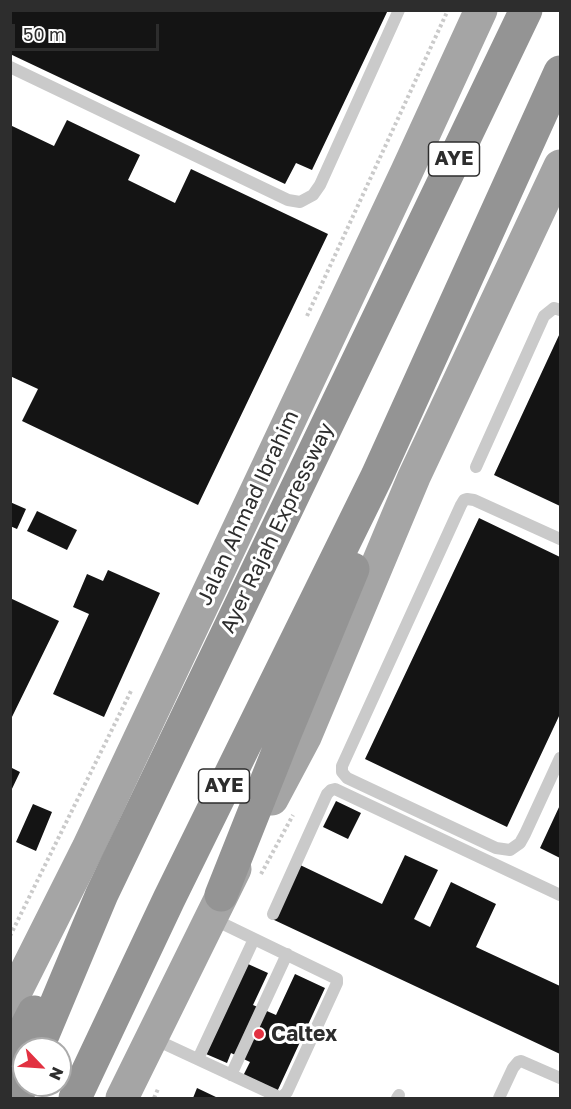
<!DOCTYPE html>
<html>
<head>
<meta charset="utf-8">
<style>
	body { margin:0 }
	#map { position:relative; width:571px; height:1109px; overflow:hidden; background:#fff; font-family:"Golos Text",sans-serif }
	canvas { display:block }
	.frame { position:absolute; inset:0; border:12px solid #2d2d2d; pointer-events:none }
	.north { position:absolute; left:12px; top:1037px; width:60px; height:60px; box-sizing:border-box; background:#fff; border:2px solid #ababab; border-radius:50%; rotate:115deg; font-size:16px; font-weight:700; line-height:24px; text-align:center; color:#2d2d2d }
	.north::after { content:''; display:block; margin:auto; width:21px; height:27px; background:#e23141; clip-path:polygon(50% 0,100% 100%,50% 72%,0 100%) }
	.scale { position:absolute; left:12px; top:24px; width:147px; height:27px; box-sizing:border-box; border:3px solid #2d2d2d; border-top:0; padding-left:8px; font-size:18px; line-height:21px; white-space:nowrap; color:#2d2d2d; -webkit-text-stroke:4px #fff; paint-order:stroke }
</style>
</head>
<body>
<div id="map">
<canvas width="571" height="1109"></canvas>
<div class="frame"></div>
<div class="north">N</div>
<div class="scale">50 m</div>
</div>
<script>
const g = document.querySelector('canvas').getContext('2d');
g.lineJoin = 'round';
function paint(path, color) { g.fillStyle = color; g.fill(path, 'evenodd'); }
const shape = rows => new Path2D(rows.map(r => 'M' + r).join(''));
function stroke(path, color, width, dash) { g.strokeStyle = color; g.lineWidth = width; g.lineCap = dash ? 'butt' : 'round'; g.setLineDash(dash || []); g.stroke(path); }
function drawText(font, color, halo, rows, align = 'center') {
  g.font = font + ' "Golos Text",sans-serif'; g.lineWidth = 6; g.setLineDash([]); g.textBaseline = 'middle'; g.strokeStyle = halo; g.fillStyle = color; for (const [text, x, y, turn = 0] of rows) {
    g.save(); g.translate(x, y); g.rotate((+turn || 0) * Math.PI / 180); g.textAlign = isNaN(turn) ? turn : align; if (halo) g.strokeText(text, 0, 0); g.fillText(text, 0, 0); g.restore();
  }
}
const building = shape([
	[10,10,388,10,312,170,296,163,285,184,10,54],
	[67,120,140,155,128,180,175,203,191,169,328,234,198,505,22,421,38,389,10,376,10,125,54,146],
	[560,333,560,506,494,475],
	[10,502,26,509,17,529,10,526],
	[37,511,77,530,67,550,27,531],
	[479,518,560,557,560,714,507,827,365,759],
	[108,570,160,593,104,717,53,694,89,614,73,607,87,574,103,581],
	[10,598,59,621,10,721],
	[10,767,20,772,10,793],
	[336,801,361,813,348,839,323,827],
	[33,804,52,812,36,851,16,842],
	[560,805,560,858,540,848],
	[405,855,438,870,414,919,430,927,451,882,496,904,476,947,560,986,560,1054,272,919,298,864,382,904],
	[248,964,268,973,253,1005,276,1015,295,974,325,988,276,1094,242,1078,250,1062,231,1053,227,1063,206,1054],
	[197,1088,218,1098,193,1098]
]);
const path = shape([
	[307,316,448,10],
	[261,874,293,815],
	[10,936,132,689],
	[154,1098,158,1089]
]);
const lane = shape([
	[10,67,288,200,300,202,313,195,320,185,399,10],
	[476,467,544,316,554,308,560,310],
	[560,539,474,500,467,499,464,500,461,505,342,766,342,772,347,778,496,848,510,850,520,843,525,834,560,758],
	[273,914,327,794,331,790,335,789,560,895],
	[152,1038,279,1097,282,1097,287,1092,337,983,337,979,211,918],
	[198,1059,254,939],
	[231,1075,287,954],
	[397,1098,399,1095],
	[499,1098,513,1068,518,1062,521,1061,560,1078]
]);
const primary = shape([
	[272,799,305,737,414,477,560,166],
	[10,1003,88,848,407,171,481,10],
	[122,1098,235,869]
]);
const highway = shape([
	[221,895,285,734,353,569],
	[37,1049,102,894,526,10],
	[10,1058,34,1012],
	[16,1098,24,1080],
	[75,1098,169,899,377,476,560,72]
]);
const markers = [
	[259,1034,6,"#e23141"]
];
const shields = [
	[454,159,51],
	[224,786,51]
];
const shieldNames = [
	["AYE",454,159],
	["AYE",224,786]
];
const streetNames = [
	["Jalan Ahmad Ibrahim",248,508,-65],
	["Ayer Rajah Expressway",277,528,-64]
];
const poiNames = [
	["Caltex",271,1034]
];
paint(building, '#141414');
stroke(path, '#cacaca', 4, [3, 3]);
stroke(lane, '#cacaca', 12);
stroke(primary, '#a5a5a5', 33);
stroke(highway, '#949494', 33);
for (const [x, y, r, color] of markers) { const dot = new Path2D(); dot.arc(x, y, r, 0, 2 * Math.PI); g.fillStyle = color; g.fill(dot); stroke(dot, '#fff', 2); }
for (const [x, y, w] of shields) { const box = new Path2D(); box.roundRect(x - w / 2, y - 17, w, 34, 4.5); g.fillStyle = '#fff'; g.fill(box); stroke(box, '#2d2d2d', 1.5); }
drawText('bold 20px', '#2d2d2d', null, shieldNames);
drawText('21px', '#2d2d2d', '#fff', streetNames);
drawText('bold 21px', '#2d2d2d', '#fff', poiNames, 'left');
</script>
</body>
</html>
